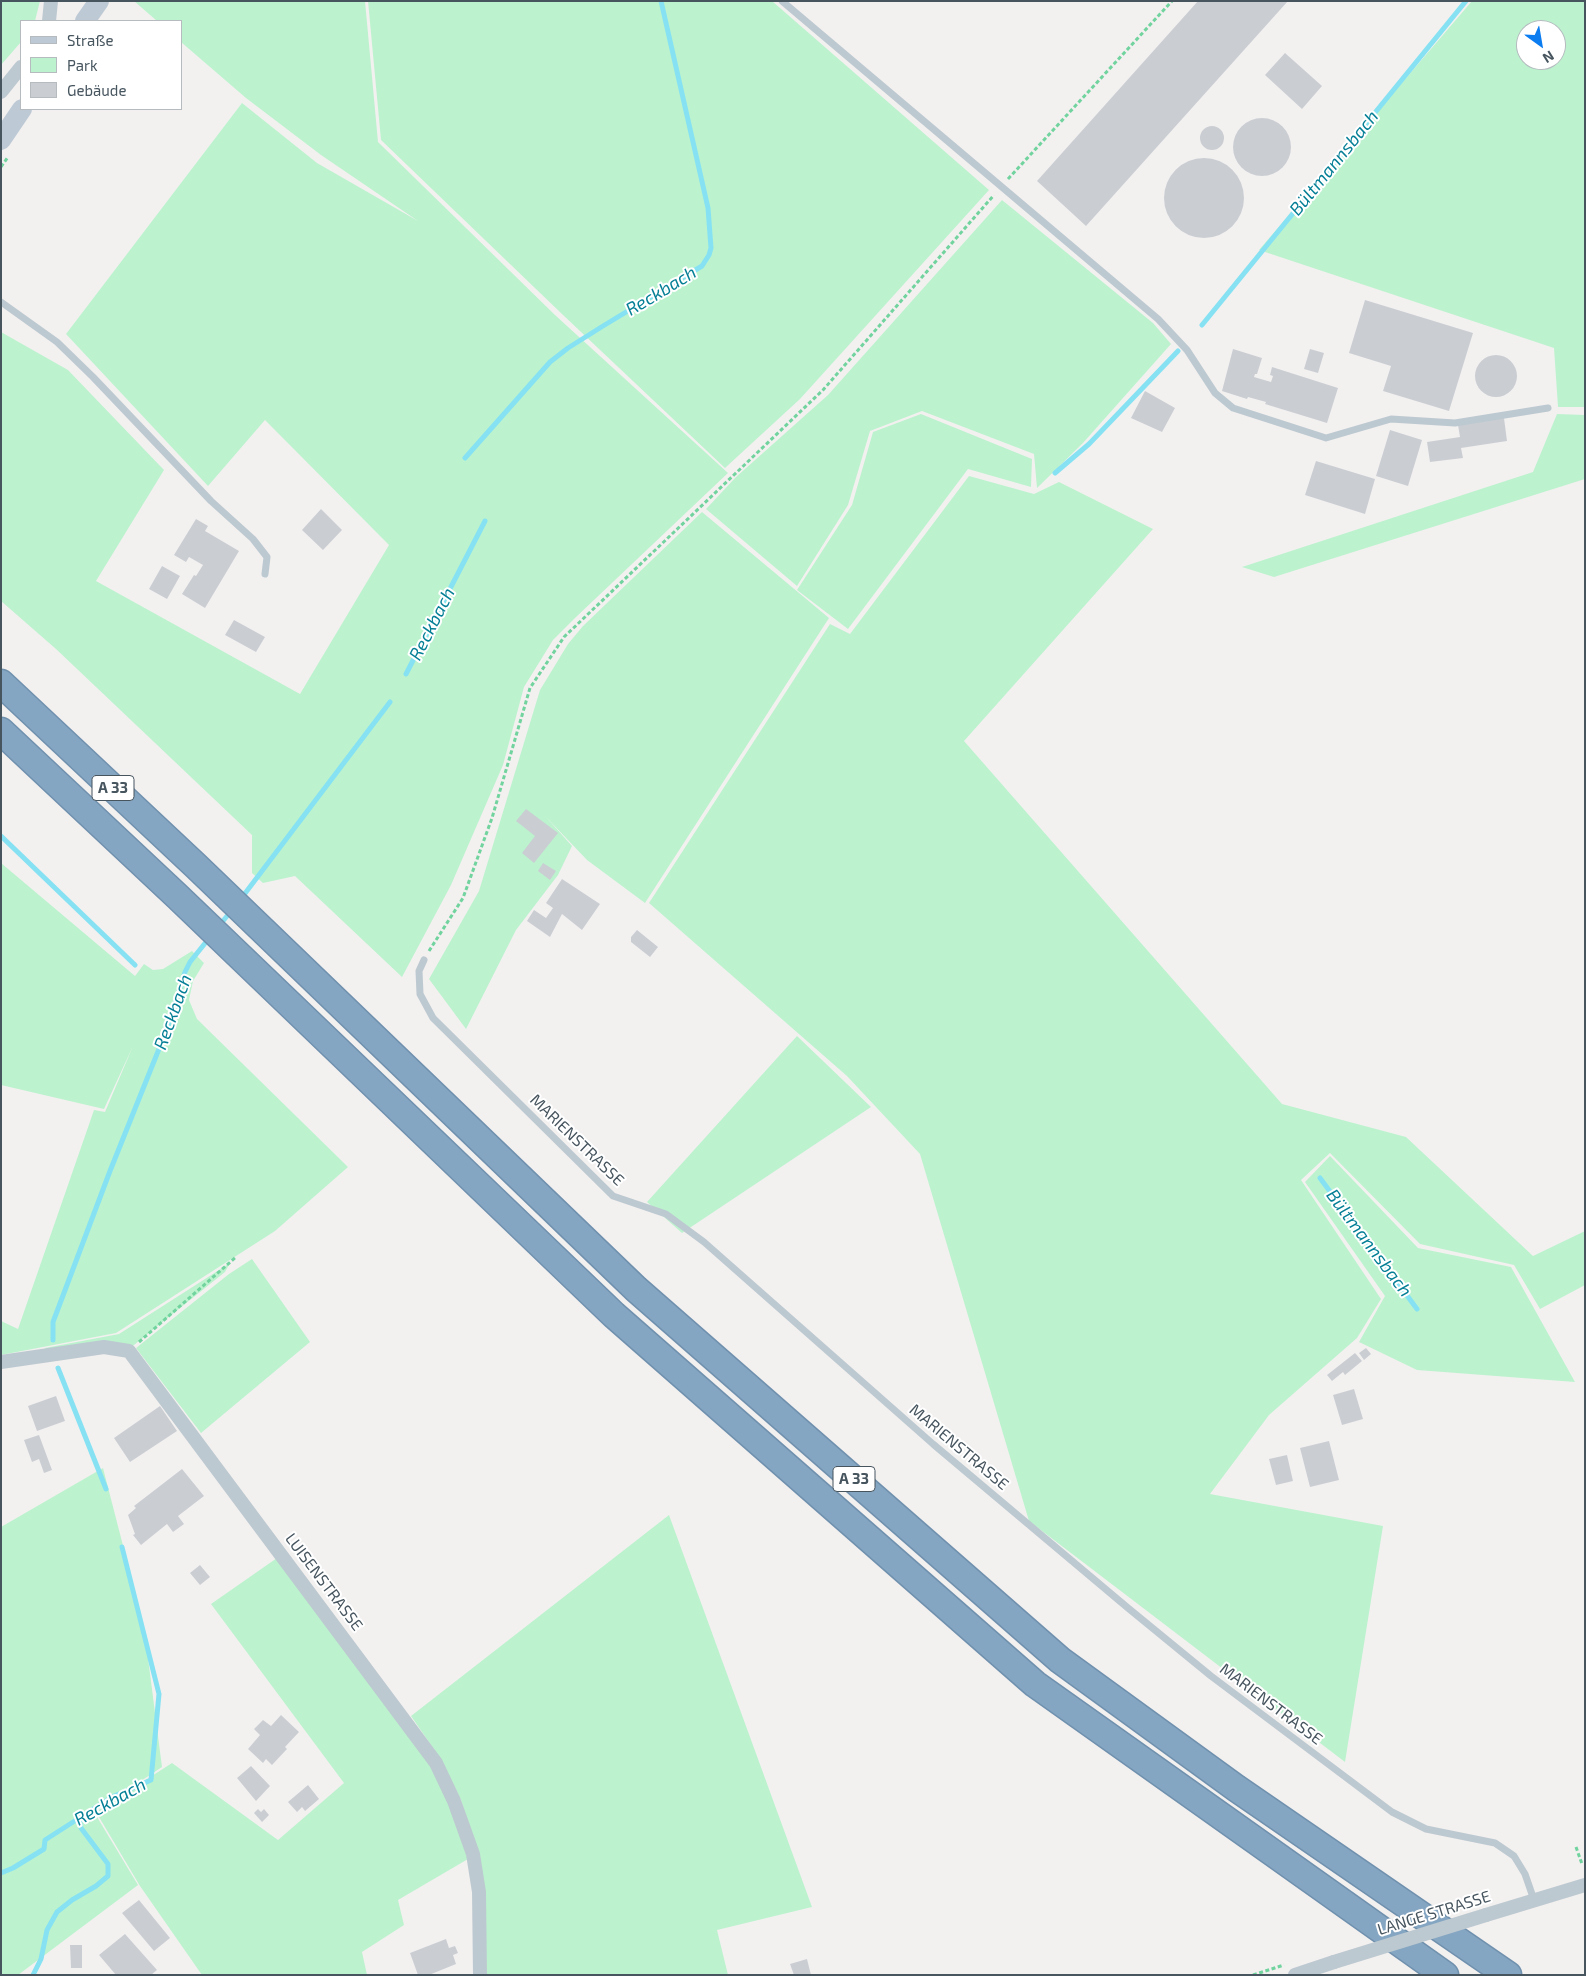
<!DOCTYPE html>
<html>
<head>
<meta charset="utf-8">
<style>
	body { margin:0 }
	#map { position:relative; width:1586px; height:1976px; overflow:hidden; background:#f3f0f0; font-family:"Exo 2",sans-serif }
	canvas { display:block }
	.frame { position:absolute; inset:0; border:2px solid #47555f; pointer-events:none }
	.legend { position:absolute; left:20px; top:20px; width:162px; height:90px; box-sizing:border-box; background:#fff; border:1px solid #b5bbbf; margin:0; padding:6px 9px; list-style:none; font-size:15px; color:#47555f }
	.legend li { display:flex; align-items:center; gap:10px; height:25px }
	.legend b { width:25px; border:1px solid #b5bbbf }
	.north { position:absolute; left:1516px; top:20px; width:50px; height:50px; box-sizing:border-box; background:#fff; border:1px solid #b5bbbf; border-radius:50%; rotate:148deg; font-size:14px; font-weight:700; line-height:20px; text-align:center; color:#47555f }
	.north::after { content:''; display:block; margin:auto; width:18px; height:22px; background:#0c7df1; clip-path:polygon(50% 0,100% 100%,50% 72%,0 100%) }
</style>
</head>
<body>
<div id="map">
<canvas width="1586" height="1976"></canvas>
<div class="frame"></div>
<ul class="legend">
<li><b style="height:6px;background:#bdcad5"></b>Straße</li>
<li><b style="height:14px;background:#bcf3ce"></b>Park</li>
<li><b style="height:14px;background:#caced3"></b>Gebäude</li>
</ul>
<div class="north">N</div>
</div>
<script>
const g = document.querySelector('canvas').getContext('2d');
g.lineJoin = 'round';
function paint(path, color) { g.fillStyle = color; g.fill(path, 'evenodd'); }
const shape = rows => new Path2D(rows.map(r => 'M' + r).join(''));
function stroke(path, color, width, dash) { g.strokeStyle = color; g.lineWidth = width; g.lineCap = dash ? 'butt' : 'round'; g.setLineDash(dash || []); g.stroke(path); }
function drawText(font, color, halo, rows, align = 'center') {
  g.font = font + ' "Exo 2",sans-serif'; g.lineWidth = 4; g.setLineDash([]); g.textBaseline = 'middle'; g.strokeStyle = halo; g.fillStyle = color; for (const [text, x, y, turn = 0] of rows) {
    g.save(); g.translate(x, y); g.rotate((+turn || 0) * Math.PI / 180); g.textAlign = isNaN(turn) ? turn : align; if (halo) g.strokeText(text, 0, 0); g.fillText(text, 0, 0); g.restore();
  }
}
const green = shape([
	[1,1,40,1,35,21,21,21,21,42,1,65],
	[134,1,365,1,378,142,555,315,728,473,575,618,553,640,524,687,503,765,451,885,402,977,295,876,263,883,252,873,252,835,56,649,1,601,1,332,68,370,164,470,96,581,300,694,389,545,265,420,208,486,66,334,242,103,317,163,418,221,321,155,246,98,181,42,181,21,157,21],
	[368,1,772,1,989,190,800,399,725,468,562,314,381,140],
	[1472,1,1585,1,1585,407,1558,407,1554,348,1259,250],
	[1526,30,1556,30,1556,60,1526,60],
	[1002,200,1153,323,1171,344,1083,443,1037,488,1034,454,922,411,870,431,848,505,797,586,706,509,736,477,828,395],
	[921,414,1032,459,1031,487,968,469,848,629,797,590,852,505,873,432],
	[1557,414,1585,415,1585,479,1274,577,1242,567,1533,472],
	[969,476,1034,494,1059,482,1153,529,964,741,1282,1104,1406,1137,1533,1256,1585,1231,1585,1285,1540,1309,1514,1265,1420,1244,1330,1153,1301,1180,1381,1299,1357,1338,1269,1415,1210,1494,1383,1526,1345,1762,1029,1521,920,1154,847,1076,649,903,830,624,850,634],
	[702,512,829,618,645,903,587,860,546,817,572,846,558,875,516,930,466,1029,429,979,479,891,540,690,568,644,583,626],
	[1,863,135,976,144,964,153,970,163,969,192,951,204,963,193,981,189,1000,197,1019,348,1167,275,1231,116,1333,1,1355,1,1321,18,1329,94,1110,105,1112,133,1046,104,1109,1,1085],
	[797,1036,871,1107,682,1233,647,1202],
	[1330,1156,1418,1248,1511,1267,1575,1382,1417,1370,1359,1342,1385,1296,1305,1182],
	[252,1259,310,1342,201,1433,136,1348,229,1274],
	[230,1263,225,1272,129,1349,45,1353,45,1348,119,1334],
	[103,1468,144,1627,162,1767,94,1812,138,1885,18,1975,1,1975,1,1527],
	[669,1515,812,1907,717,1930,728,1975,486,1975,478,1855,461,1800,440,1758,411,1716],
	[277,1558,430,1764,448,1803,468,1859,398,1900,404,1925,362,1952,367,1975,202,1975,140,1886,96,1812,172,1763,278,1840,344,1783,211,1604]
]);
const stream = shape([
	[1202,325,1466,1],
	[465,458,550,362,568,348,603,326,702,266,709,255,711,248,708,208,661,1],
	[1055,473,1089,444,1178,351],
	[406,674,485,521],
	[1,836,135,965],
	[240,900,390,702],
	[218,927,232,910],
	[1320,1178,1417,1309],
	[53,1340,53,1322,110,1171,167,1029,185,972,190,962,210,937],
	[58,1368,106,1489],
	[1,1873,13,1868,44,1849,45,1840,112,1797,151,1780,159,1694,122,1547],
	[33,1975,41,1959,47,1930,57,1912,72,1900,96,1886,108,1876,108,1864,81,1828,79,1819]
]);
const building = shape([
	[1198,1,1288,1,1086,226,1037,181],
	[1285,53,1322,86,1302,109,1265,75],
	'1233 147a29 29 0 1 1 58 0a29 29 0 1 1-58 0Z',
	'1200 138a12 12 0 1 1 24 0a12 12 0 1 1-24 0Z',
	'1164 198a40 40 0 1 1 80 0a40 40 0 1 1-80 0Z',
	[1365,300,1473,333,1449,411,1383,391,1391,366,1349,353],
	[1233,349,1262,358,1257,374,1255,374,1254,377,1271,382,1273,376,1270,375,1272,367,1338,388,1327,423,1265,404,1266,402,1248,397,1247,399,1222,391],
	[1310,349,1324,353,1318,373,1304,369],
	'1475 376a21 21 0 1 1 42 0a21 21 0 1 1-42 0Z',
	[1145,391,1175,408,1162,432,1131,418],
	[1504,418,1507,441,1461,448,1463,458,1430,462,1427,442,1460,437,1458,425],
	[1390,430,1422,440,1408,486,1376,476],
	[1316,461,1375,479,1365,514,1305,495],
	[321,509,342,530,323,550,302,530],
	[196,519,208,526,205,531,239,551,205,608,182,594,194,575,196,576,203,565,189,557,186,562,174,555],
	[162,566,180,576,167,599,149,589],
	[234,620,265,637,256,652,225,635],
	[526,809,558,833,534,863,522,853,535,836,516,821],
	[543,863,556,871,550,880,538,871],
	[562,879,600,904,582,930,562,914,550,937,527,921,534,910,546,918,553,908,546,903],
	[637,930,658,947,650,957,631,942,631,937],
	[1366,1348,1371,1354,1364,1360,1359,1353],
	[1355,1353,1362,1361,1345,1375,1343,1372,1332,1381,1327,1375],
	[1354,1389,1363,1419,1342,1425,1333,1395],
	[56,1396,65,1421,37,1431,28,1406],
	[160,1406,177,1431,130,1462,114,1438],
	[39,1435,52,1470,44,1473,39,1459,32,1462,24,1440],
	[1329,1441,1339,1480,1310,1487,1300,1448],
	[1287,1455,1293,1481,1276,1485,1269,1459],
	[182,1469,204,1496,178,1516,184,1524,173,1532,167,1524,141,1545,133,1535,135,1534,128,1515,136,1508,134,1506],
	[200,1565,210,1577,200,1585,190,1573],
	[281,1715,299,1732,285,1747,287,1749,272,1765,266,1759,263,1763,248,1749,260,1735,254,1729,263,1720,271,1726],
	[251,1766,270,1786,256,1801,237,1778],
	[308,1785,319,1799,305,1811,302,1807,297,1812,288,1802],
	[258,1809,261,1812,264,1809,269,1815,262,1822,254,1813],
	[139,1900,170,1938,154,1951,122,1913],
	[125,1934,157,1970,151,1975,116,1975,99,1955],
	[446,1939,449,1948,455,1946,458,1953,453,1955,456,1964,429,1975,418,1975,410,1953],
	[70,1945,82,1945,82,1968,71,1968],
	[807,1959,811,1975,794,1975,790,1964]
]);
const path = shape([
	[1,167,8,157],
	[1008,179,1172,1],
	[429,951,463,898,492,818,530,688,564,637,823,390,994,195],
	[139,1342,236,1257],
	[1576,1847,1582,1864],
	[1253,1975,1284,1965]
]);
const lane = shape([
	[782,1,1158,319,1187,350,1215,393,1233,408,1326,438,1391,419,1455,423,1548,408],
	[1,302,57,342,93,377,211,501,253,539,267,557,265,574],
	[424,960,419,971,420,994,433,1018,613,1196,666,1214,704,1242,933,1444,1128,1608,1211,1676,1392,1812,1426,1829,1495,1843,1514,1856,1525,1874,1534,1900]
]);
const street = shape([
	[49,21,51,1],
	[1,92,21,67],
	[1,1362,104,1347,129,1351,436,1763,454,1801,473,1854,479,1892,480,1975],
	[1486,1915,1585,1885],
	[1295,1975,1334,1962]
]);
const secondary = shape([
	[85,21,99,1],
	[1,140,22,109]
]);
const highway = shape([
	[1,683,196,866,636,1289,1060,1660,1236,1788,1508,1975],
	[1,731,178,897,614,1315,1035,1684,1445,1975]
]);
const streetBridge = shape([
	[1334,1962,1486,1915]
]);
const shields = [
	[113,788,42],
	[854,1479,42]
];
const shieldNames = [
	["A 33",113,788],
	["A 33",854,1479]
];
const streetNames = [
	["MARIENSTRASSE",577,1140,44],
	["MARIENSTRASSE",959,1447,40],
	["LUISENSTRASSE",324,1582,53],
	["MARIENSTRASSE",1271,1704,37],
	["LANGE STRASSE",1434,1913,-17]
];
const waterNames = [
	["Bültmannsbach",1334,163,-51],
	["Reckbach",661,291,-31],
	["Reckbach",432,624,-63],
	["Reckbach",173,1012,-70],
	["Bültmannsbach",1369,1243,53],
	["Reckbach",110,1802,-29]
];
paint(green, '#bcf3ce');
stroke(stream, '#86e2f2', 5);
paint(building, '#caced3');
stroke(highway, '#7091ae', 29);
stroke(path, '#71d39e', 3, [4, 2.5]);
stroke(lane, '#bdc9d0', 7);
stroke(street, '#bdc9d0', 14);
stroke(secondary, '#bdcad5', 20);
stroke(highway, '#85a6c2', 26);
stroke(streetBridge, '#bdc9d0', 14);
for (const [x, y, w] of shields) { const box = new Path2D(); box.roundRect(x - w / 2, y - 12.5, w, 25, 4); g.fillStyle = '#fff'; g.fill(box); stroke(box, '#47555f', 1); }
drawText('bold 15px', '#47555f', null, shieldNames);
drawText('16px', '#47555f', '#fff', streetNames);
drawText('italic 18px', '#057f96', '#fff', waterNames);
</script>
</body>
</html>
